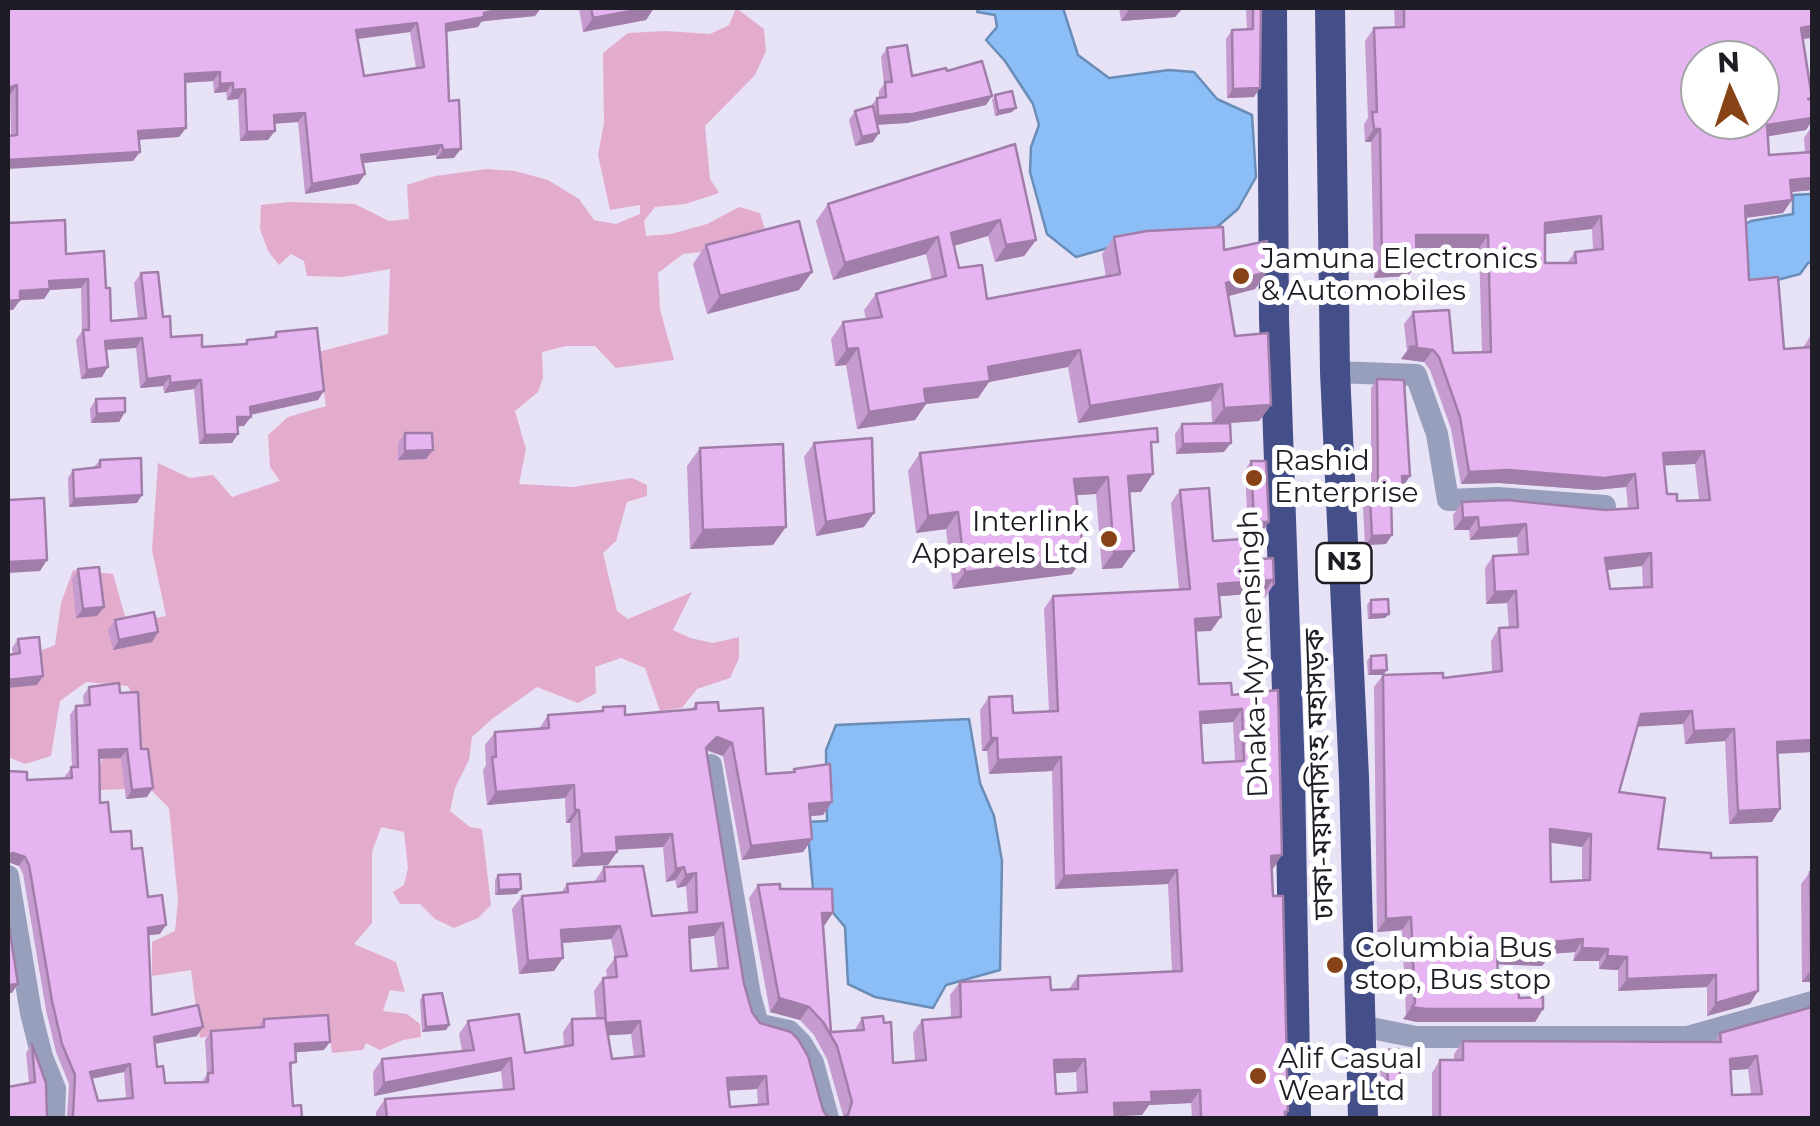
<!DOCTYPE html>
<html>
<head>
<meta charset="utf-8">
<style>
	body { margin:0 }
	#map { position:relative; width:1820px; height:1126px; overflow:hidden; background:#e7e2f6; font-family:Montserrat,sans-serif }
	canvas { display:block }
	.frame { position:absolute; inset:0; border:10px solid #1e1c24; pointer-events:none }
	.north { position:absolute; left:1680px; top:40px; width:100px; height:100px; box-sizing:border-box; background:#fff; border:2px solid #a5a4a7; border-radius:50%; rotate:357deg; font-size:28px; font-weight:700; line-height:40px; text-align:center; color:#1e1c24 }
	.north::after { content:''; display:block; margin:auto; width:35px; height:45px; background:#874316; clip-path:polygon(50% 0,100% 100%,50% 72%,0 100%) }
</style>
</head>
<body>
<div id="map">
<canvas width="1820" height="1126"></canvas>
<div class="frame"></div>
<div class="north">N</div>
</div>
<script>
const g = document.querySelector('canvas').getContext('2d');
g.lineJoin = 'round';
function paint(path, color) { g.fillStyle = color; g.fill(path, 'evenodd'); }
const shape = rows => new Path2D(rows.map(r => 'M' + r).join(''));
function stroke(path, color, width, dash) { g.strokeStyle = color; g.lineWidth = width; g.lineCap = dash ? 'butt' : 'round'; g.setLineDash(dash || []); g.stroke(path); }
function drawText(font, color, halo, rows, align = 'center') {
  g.font = font + ' Montserrat,"Noto Sans Bengali",sans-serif'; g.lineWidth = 10; g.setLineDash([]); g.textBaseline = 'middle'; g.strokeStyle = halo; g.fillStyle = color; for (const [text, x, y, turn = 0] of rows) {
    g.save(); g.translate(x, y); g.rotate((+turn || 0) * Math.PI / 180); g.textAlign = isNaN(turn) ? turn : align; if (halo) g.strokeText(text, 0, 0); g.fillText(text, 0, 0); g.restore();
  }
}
const green = shape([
	[736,8,764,29,766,51,755,75,705,126,710,179,719,193,685,204,655,207,644,221,646,236,671,234,707,224,739,207,760,213,770,245,683,254,658,273,660,309,674,360,616,368,595,346,566,346,542,352,543,378,538,392,515,411,526,449,519,484,572,487,632,478,647,485,647,496,627,502,616,541,603,553,617,611,628,619,692,592,673,630,690,638,713,643,739,637,739,658,730,678,697,689,682,708,660,711,645,668,621,658,595,667,596,693,578,703,537,687,492,719,472,737,469,760,455,788,450,811,470,827,482,829,491,905,478,918,454,928,435,919,420,904,400,904,393,892,404,885,408,868,404,832,381,827,372,852,372,923,354,944,396,962,405,992,390,990,383,1011,407,1014,420,1024,421,1037,403,1040,380,1050,366,1043,363,1050,332,1053,328,1018,310,1015,200,1038,191,970,152,976,152,942,175,931,178,900,169,808,149,788,100,790,99,768,107,747,137,708,128,686,86,682,60,701,51,756,25,764,8,757,8,664,55,645,61,603,73,570,113,574,127,623,166,616,152,550,158,463,190,478,213,475,232,497,280,481,270,467,268,435,288,417,326,406,318,352,388,334,390,269,343,277,307,276,304,261,291,254,279,265,268,251,260,229,261,205,289,202,355,204,389,221,409,219,407,185,435,176,487,169,515,171,548,180,579,199,594,220,616,224,640,214,640,205,610,210,598,155,604,123,603,53,628,33,665,31,710,34,729,25]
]);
const water = shape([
	[979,8,1063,8,1078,55,1109,78,1169,70,1194,72,1217,99,1252,115,1256,177,1238,209,1210,233,1143,238,1076,257,1047,234,1030,172,1031,147,1039,125,1033,104,1005,61,986,40,997,27,995,15,977,12,979,8],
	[1812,194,1812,262,1808,263,1800,274,1750,287,1740,227,1751,221,1793,214,1793,195,1812,194],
	[969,719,980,783,994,816,1002,861,1000,970,946,985,933,1008,875,997,848,984,845,927,813,889,807,822,827,821,826,750,836,725,969,719]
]);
const minor = shape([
	[1335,372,1416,375,1437,434,1448,500,1498,498,1605,506],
	[711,765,750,995,757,1021,761,1025,789,1031,801,1043,813,1063,828,1118],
	[8,876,31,1013,42,1057,55,1089,54,1118],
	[1361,1026,1416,1037,1687,1037,1812,1002]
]);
const highway = shape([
	[1272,8,1274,319,1290,776,1296,1118],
	[1330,8,1335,372,1354,777,1363,1118]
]);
const wall = shape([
	[8,8,541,8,535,16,485,21,481,22,478,27,446,32,449,101,454,158,436,159,436,155,363,163,365,174,358,184,305,194,298,122,274,124,268,140,240,141,238,99,227,100,226,92,214,93,213,81,185,83,186,128,179,137,139,140,140,152,133,161,11,136,10,95,8,95],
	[410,32,416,68,364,76,357,39],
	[579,8,654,8,646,20,583,32],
	[1119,8,1183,8,1175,17,1121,21],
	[1246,8,1261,8,1254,97,1227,98,1226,39,1232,30,1247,29],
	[1370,8,1812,8,1812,36,1811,38,1802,39,1811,99,1806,130,1768,136,1769,155,1805,153,1804,138,1812,126,1812,190,1791,192,1783,213,1745,218,1749,280,1784,349,1803,348,1812,333,1812,752,1778,754,1780,809,1772,822,1729,824,1725,741,1685,744,1683,724,1637,726,1619,792,1658,849,1711,858,1758,991,1750,1004,1707,1016,1707,987,1618,991,1618,970,1599,969,1599,961,1573,961,1575,952,1551,954,1542,966,1497,964,1498,982,1519,998,1543,1009,1535,1022,1417,1022,1403,1019,1406,1015,1402,930,1377,932,1374,687,1383,675,1443,678,1492,672,1491,641,1499,628,1509,628,1507,603,1486,604,1485,568,1493,556,1518,554,1517,537,1470,540,1469,530,1454,530,1453,515,1462,502,1605,510,1628,508,1626,487,1595,490,1499,483,1461,484,1451,429,1430,370,1424,362,1401,359,1407,351,1404,324,1413,312,1453,353,1482,352,1479,248,1416,248,1408,276,1374,278,1371,142,1365,142,1364,124,1368,118,1365,41,1374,28,1395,28,1394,9],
	[1592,229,1593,250,1575,252,1567,263,1545,263,1545,234],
	[1695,464,1699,500,1677,501,1667,494,1664,465],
	[1642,566,1643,587,1610,589,1607,570],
	[1551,843,1582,847,1582,880,1551,882],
	[887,48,912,76,947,71,992,96,986,105,907,123,877,125,873,142,855,146,849,120,855,111,870,107,877,98,879,98,879,91,884,84,881,57],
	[995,95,1012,112,995,116,992,100],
	[1015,144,1036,240,1024,256,995,262,988,236,954,246,959,268,987,299,1106,277,1102,254,1114,237,1224,250,1267,272,1255,289,1228,296,1235,336,1271,405,1259,421,1230,423,1224,452,1176,454,1175,434,1182,424,1212,423,1211,401,1078,423,1068,367,989,382,978,398,926,404,915,420,857,429,846,365,835,366,831,339,843,322,866,319,864,310,876,294,932,280,926,254,833,280,816,221,828,204],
	[8,223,66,254,106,288,111,321,138,319,134,283,141,273,171,337,202,347,243,345,247,340,272,338,276,332,318,400,251,415,244,426,238,426,232,443,199,444,194,389,164,393,163,386,140,388,136,348,106,350,102,377,81,379,76,340,82,331,81,288,50,290,44,299,20,300,13,310,8,310],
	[706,245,812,272,799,290,707,314,693,264],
	[1377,379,1410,476,1403,485,1396,500,1391,500,1386,544,1365,545,1363,507,1371,498,1371,388],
	[96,399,125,412,119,422,91,423,90,409],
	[405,433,433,450,426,459,398,460,398,443],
	[814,443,864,527,816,536,804,457],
	[700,448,773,545,690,549,687,466],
	[1152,451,1141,492,1129,492,1122,568,1102,569,1096,494,1076,495,1072,574,953,589,946,529,916,533,908,471,920,453],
	[100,460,137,503,69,507,68,478,73,470,94,467],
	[1251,461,1263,531,1248,531,1245,470],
	[1180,490,1213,541,1242,561,1273,558,1274,584,1265,598,1264,593,1219,596,1211,631,1196,631,1199,684,1232,695,1278,690,1272,869,1288,1111,1285,1118,1192,1118,1191,1103,1149,1105,1142,1115,842,1118,843,1115,827,1059,814,1035,800,1020,770,1012,749,898,758,885,780,889,824,926,831,1032,854,1031,862,1018,893,1063,915,1061,913,1033,922,1020,951,1017,950,995,960,982,1051,990,1069,989,1078,976,1172,972,1168,884,1055,889,1052,771,989,774,987,751,982,751,980,710,989,697,1013,713,1049,711,1044,609,1053,596,1179,590,1171,503],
	[1233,722,1235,761,1203,763,1201,724],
	[1076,1072,1077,1093,1056,1094,1055,1073],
	[78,569,104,607,97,616,76,618,72,579],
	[1371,600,1389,614,1385,618,1368,619,1367,605],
	[115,620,158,632,152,642,113,650,108,630],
	[18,639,43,676,37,685,13,654,12,648],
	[1371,656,1387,670,1383,675,1368,675,1367,661],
	[89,687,120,693,141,749,147,797,126,799,121,758,99,759,100,803,111,832,132,849,160,934,148,935,152,1015,197,1036,155,1044,157,1067,165,1083,202,1082,207,1074,205,1040,211,1031,258,1027,264,1019,324,1050,296,1052,291,1070,293,1106,302,1118,67,1118,69,1084,56,1052,46,1010,23,874,19,866,8,862,8,771,27,780,65,778,65,776,72,767,70,715,76,706,84,706,83,696],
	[124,1072,126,1098,98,1101,92,1079],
	[696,703,719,711,766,774,792,772,794,769,832,802,823,815,810,816,812,839,803,852,742,860,723,756,707,751,744,984,752,1012,827,1116,837,1118,376,1118,376,1112,385,1099,503,1090,501,1071,374,1096,373,1072,382,1059,462,1051,459,1034,468,1021,525,1053,564,1046,563,1032,572,1019,596,1018,594,991,603,978,607,977,606,970,615,958,611,939,562,943,554,971,519,974,512,909,522,896,561,893,567,884,595,881,604,867,652,916,688,913,686,886,677,888,675,880,666,882,663,847,617,850,608,865,572,867,570,823,566,823,565,798,487,805,483,770,486,765,485,745,495,732,539,729,548,715,600,712,603,707,625,715,691,710],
	[714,936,718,969,691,971,689,939],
	[631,1034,634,1057,612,1059,608,1035],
	[757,1089,758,1105,730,1107,728,1091],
	[1810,872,1812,872,1812,982,1802,982,1801,884],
	[498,875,517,894,495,895,495,880],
	[423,995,449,1025,446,1030,422,1032,420,1000],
	[1812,1007,1812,1118,1432,1118,1432,1073,1440,1060,1454,1060,1454,1054,1463,1041,1714,1042,1720,1033],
	[1748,1069,1751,1094,1732,1095,1730,1070],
	[32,1044,47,1117,8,1118,29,1083,26,1053],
	[1387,1050,1394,1100,1381,1101,1380,1059]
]);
const shadedWall = shape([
	[530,8,541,8,535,16,485,21,481,22,478,27,439,33,446,24,492,11],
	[647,8,654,8,646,20,583,32,593,18],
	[1130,8,1183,8,1175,17,1121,21],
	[417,23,410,32,349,40,356,30],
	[1812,26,1811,38,1792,40,1801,28],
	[220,72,213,81,179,83,185,74],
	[233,83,226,92,214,93,220,84],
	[17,85,10,95,8,95,8,88],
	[1260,88,1254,97,1227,98,1233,89],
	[245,89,238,99,227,100,233,90],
	[992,96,986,105,907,123,871,125,878,116],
	[1016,108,1012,112,995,116,998,111],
	[305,113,298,122,267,124,274,115],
	[1812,118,1812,121,1806,130,1758,138,1767,125],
	[186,128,179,137,132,140,138,131],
	[1374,129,1380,129,1371,142,1365,142],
	[275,131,268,140,240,141,247,132],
	[879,133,873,142,855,146,862,137],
	[442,145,436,155,355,164,361,155],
	[461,149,454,158,436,159,443,150],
	[140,152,133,161,8,169,8,160],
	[365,174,358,184,305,194,312,184],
	[1812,178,1812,190,1781,193,1790,180],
	[1792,200,1783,213,1736,219,1745,206],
	[1601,216,1592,229,1536,235,1545,223],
	[1000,220,988,236,939,250,951,233],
	[1416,235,1488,235,1479,248,1407,248],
	[938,237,926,254,833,280,845,263],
	[1036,240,1024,256,995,262,1006,245],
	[1417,264,1408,276,1374,278,1382,265],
	[812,272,799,290,707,314,720,296],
	[1267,272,1255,289,1214,300,1226,283],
	[88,279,81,288,50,290,44,299,20,300,13,310,8,310,8,301,20,291,49,281],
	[142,338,136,348,99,350,105,341],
	[1410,347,1433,350,1424,362,1401,359],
	[858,348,846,365,835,366,847,349],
	[1080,350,1068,367,989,382,978,398,926,404,915,420,857,429,869,412,924,389,988,367],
	[108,367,102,377,81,379,87,370],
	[170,376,163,386,140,388,147,379],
	[201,380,194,389,164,393,170,383],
	[1222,384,1211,401,1078,423,1090,406],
	[324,391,318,400,244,416,250,407],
	[1271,405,1259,421,1212,424,1224,408],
	[125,412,119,422,91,423,97,414],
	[237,417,251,417,244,426,230,427],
	[238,434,232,443,199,444,205,435],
	[1231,443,1224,452,1176,454,1183,444],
	[433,450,426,459,398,460,405,451],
	[1704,451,1695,464,1654,466,1663,453],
	[1508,470,1635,474,1626,487,1595,490,1499,483,1461,484,1469,472],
	[1153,474,1141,492,1116,493,1128,476],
	[1402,476,1410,476,1404,485,1396,485],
	[1108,477,1096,494,1062,496,1074,479],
	[1378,491,1403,491,1396,500,1371,500],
	[142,495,137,503,69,507,74,499],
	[958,512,946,529,916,533,928,516],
	[874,513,864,527,816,536,826,522],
	[1478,517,1469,530,1454,530,1463,518],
	[1254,522,1269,522,1263,531,1248,531],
	[1526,524,1517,537,1470,540,1479,528],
	[786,527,773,545,690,549,703,530],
	[1392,535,1386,544,1365,545,1372,536],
	[1134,551,1122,568,1102,569,1114,552],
	[1651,553,1642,566,1597,571,1605,558],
	[1084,557,1072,574,953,589,965,572],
	[47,560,40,571,8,573,8,562],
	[1273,580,1264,593,1209,597,1218,584],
	[1516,591,1507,603,1486,604,1495,592],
	[104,607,97,616,76,618,83,609],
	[1389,614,1385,618,1368,619,1371,615],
	[1221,617,1211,631,1186,632,1195,619],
	[158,632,152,642,113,650,119,640],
	[1387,670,1383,675,1368,675,1371,671],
	[43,676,37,685,8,688,8,680],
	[1242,709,1233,722,1191,725,1200,712],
	[1692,711,1683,724,1632,727,1641,714],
	[1734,729,1725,741,1685,744,1694,731],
	[717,737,732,743,723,756,708,750,697,761,706,748],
	[991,738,997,738,987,751,982,751],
	[1812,740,1812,752,1768,754,1777,742],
	[127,749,121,758,93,759,99,750],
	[1061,757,1052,771,989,774,998,760],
	[574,785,565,798,487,805,496,792],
	[153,788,147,797,126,799,132,790],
	[832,802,823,815,800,817,809,804],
	[1780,809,1772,822,1729,824,1738,811],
	[575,810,579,810,570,823,566,823],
	[1550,829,1591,834,1582,847,1542,841],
	[672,834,663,847,607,850,616,837],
	[812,839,803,852,742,860,751,846],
	[617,852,608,865,572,867,582,854],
	[13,853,25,857,19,866,8,862,8,855],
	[1282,855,1273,869,1262,869,1271,856],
	[684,867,675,880,666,882,676,869],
	[1177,870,1168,884,1055,889,1064,876],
	[696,873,686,886,677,888,686,875],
	[521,889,517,894,495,895,499,890],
	[822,913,833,913,824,926,813,927],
	[1411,917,1402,930,1377,932,1386,919],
	[723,923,714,936,679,940,689,927],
	[166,925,160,934,142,936,148,928],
	[620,926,611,939,551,944,561,930],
	[1583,939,1575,952,1549,954,1551,954,1542,966,1488,964,1497,951,1551,942],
	[1582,948,1608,949,1599,961,1573,961],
	[1607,956,1627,957,1618,970,1599,969],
	[563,958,554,971,519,974,528,961],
	[1811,970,1812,970,1812,982,1802,982],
	[1716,975,1707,987,1618,991,1627,979],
	[18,984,12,993,8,993,8,985],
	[1758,991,1750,1004,1707,1016,1716,1003],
	[779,998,809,1007,800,1020,770,1012],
	[1412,1007,1543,1009,1535,1022,1417,1022,1403,1019],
	[640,1021,631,1034,597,1036,606,1023],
	[449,1025,446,1030,422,1032,426,1027],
	[203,1027,197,1036,148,1045,154,1037],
	[330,1042,324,1050,289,1053,295,1044],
	[1757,1056,1748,1069,1721,1071,1730,1059],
	[511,1058,501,1071,374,1096,384,1083],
	[1085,1059,1076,1072,1045,1074,1054,1060],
	[130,1064,124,1072,84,1080,90,1072],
	[766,1076,757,1089,718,1091,727,1078],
	[1200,1090,1191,1103,1149,1105,1142,1115,1105,1117,1114,1103,1151,1092],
	[1401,1091,1394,1100,1381,1101,1388,1092]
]);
const building = shape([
	[8,8,530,8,492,11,484,13,484,17,446,24,449,101,459,100,461,149,443,150,442,145,361,155,365,174,312,184,305,113,274,115,275,131,247,132,245,89,233,90,233,83,220,84,220,72,185,74,186,128,138,131,140,152,8,160,8,136,17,135,17,85,8,88,8,8],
	[417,23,424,67,364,76,356,30,417,23],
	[591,8,647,8,593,18,591,8],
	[1253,8,1261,8,1260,88,1233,89,1232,30,1253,29,1253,8],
	[1404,8,1812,8,1812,26,1801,28,1812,98,1808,99,1812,101,1812,118,1767,125,1769,155,1812,152,1812,178,1790,180,1792,200,1745,206,1749,280,1778,277,1784,349,1812,347,1812,740,1777,742,1780,809,1738,811,1734,729,1694,731,1692,711,1641,714,1619,792,1665,798,1658,849,1711,853,1711,858,1757,857,1758,991,1716,1003,1716,975,1627,979,1627,957,1607,956,1608,949,1582,948,1583,939,1551,942,1551,954,1497,951,1498,982,1518,981,1519,998,1543,997,1543,1009,1426,1009,1412,1007,1415,1003,1411,917,1386,919,1383,675,1443,673,1443,678,1502,671,1499,628,1518,627,1516,591,1495,592,1493,556,1528,554,1526,524,1479,528,1478,517,1463,518,1462,502,1507,500,1605,510,1638,508,1635,474,1604,478,1508,470,1469,472,1460,417,1439,357,1433,350,1410,347,1417,346,1413,312,1449,310,1453,353,1491,352,1488,235,1416,235,1417,264,1382,265,1380,129,1374,129,1372,112,1377,112,1374,28,1404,27,1404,8],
	[1700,60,1760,60,1760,120,1700,120,1700,60],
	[1601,216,1603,249,1575,252,1576,263,1545,263,1545,223,1601,216],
	[1704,451,1710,500,1677,501,1677,494,1667,494,1663,453,1704,451],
	[1651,553,1652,587,1610,589,1605,558,1651,553],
	[1550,829,1591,834,1590,880,1551,882,1550,829],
	[907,45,912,76,946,68,947,71,982,61,992,96,913,114,878,116,877,98,886,97,885,82,892,82,887,48,907,45],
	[1012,91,1016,108,998,111,995,95,1012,91],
	[873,106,879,133,862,137,855,111,873,106],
	[1015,144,1036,240,1006,245,1000,220,951,233,959,268,982,265,987,299,1120,274,1114,237,1147,231,1223,227,1224,250,1267,241,1267,272,1226,283,1235,336,1268,333,1271,405,1224,408,1222,384,1090,406,1080,350,988,367,990,381,924,389,926,403,869,412,858,348,847,349,843,322,882,317,876,294,946,276,938,237,845,263,828,204,1015,144],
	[65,220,66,254,104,251,106,288,110,288,111,321,146,318,141,273,158,272,163,317,170,316,171,337,202,335,202,347,247,344,247,340,276,337,276,332,317,328,324,391,250,407,251,417,237,417,238,434,205,435,201,380,170,383,170,376,147,379,142,338,105,341,108,367,87,370,83,330,89,330,88,279,49,281,50,289,20,291,20,300,8,301,8,223,65,220],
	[799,221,812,272,720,296,706,245,799,221],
	[1377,379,1404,380,1410,476,1402,476,1403,491,1378,491,1377,379],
	[125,398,125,412,97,414,96,399,125,398],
	[1230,423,1231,443,1183,444,1182,424,1230,423],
	[1157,428,1158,442,1151,442,1153,474,1128,476,1134,551,1114,552,1108,477,1074,479,1084,557,965,572,958,512,928,516,920,453,1157,428],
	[405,433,432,433,433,450,405,451,405,433],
	[872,438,874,513,826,522,814,443,872,438],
	[783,444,786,527,703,530,700,448,783,444],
	[141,458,142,495,74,499,73,470,100,467,100,460,141,458],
	[1251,461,1266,461,1269,522,1254,522,1251,461],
	[1209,488,1213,541,1242,539,1242,561,1273,558,1274,584,1273,580,1218,584,1221,617,1195,619,1199,684,1231,683,1232,695,1278,690,1282,855,1271,856,1273,896,1283,896,1288,1111,1285,1112,1285,1118,1201,1118,1200,1090,1151,1092,1152,1102,1114,1103,1115,1118,842,1118,848,1115,852,1102,837,1046,823,1022,809,1007,779,998,758,885,780,884,780,889,832,889,833,913,822,913,831,1032,864,1030,862,1018,883,1016,884,1023,891,1022,893,1063,926,1060,922,1020,961,1017,960,982,1050,977,1051,990,1078,989,1078,976,1182,971,1177,870,1064,876,1061,757,998,760,997,738,991,738,989,697,1012,696,1013,713,1058,711,1053,596,1190,589,1180,490,1209,488],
	[1242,709,1244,761,1203,763,1200,712,1242,709],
	[1085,1059,1087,1092,1056,1094,1054,1060,1085,1059],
	[1391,496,1392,535,1372,536,1370,498,1391,496],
	[44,498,47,560,8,562,8,500,44,498],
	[99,567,104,607,83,609,78,569,99,567],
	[1388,599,1389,614,1371,615,1371,600,1388,599],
	[154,612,158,632,119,640,115,620,154,612],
	[39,637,43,676,8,680,8,655,20,653,18,639,39,637],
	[1386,655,1387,670,1371,671,1371,656,1386,655],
	[119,683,120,693,138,692,141,749,148,749,153,788,132,790,127,749,99,750,100,803,108,802,111,832,131,831,132,849,142,848,148,897,162,895,166,925,148,928,152,1015,198,1005,203,1027,154,1037,157,1067,163,1066,165,1083,208,1082,208,1073,213,1073,211,1031,264,1027,264,1019,328,1015,330,1042,295,1044,296,1062,290,1063,293,1106,301,1105,302,1118,70,1118,73,1116,75,1075,62,1044,52,1001,29,865,25,857,13,853,8,855,8,771,27,772,27,780,72,778,71,767,78,767,76,706,90,705,89,687,119,683],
	[130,1064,133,1098,98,1101,90,1072,130,1064],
	[718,702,719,711,763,708,766,774,795,772,794,769,830,764,832,802,809,804,812,839,751,846,732,743,717,737,706,748,744,984,752,1012,760,1023,791,1032,798,1039,808,1056,823,1110,827,1116,837,1118,387,1118,385,1099,514,1089,511,1058,384,1083,382,1059,474,1050,468,1021,519,1014,525,1053,573,1045,572,1019,605,1018,612,1059,644,1056,640,1021,606,1023,603,978,617,977,615,957,627,956,620,926,561,930,563,958,528,961,522,896,568,892,567,884,605,881,604,867,643,866,652,916,697,912,696,873,686,875,684,867,676,869,672,834,616,837,617,852,582,854,579,810,575,810,574,785,496,792,492,757,496,757,495,732,549,728,548,715,603,711,603,707,625,706,625,715,696,709,696,703,718,702],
	[723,923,728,968,691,971,689,927,723,923],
	[766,1076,768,1104,730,1107,727,1078,766,1076],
	[1810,872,1812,872,1812,970,1811,970,1810,872],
	[520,874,521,889,499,890,498,875,520,874],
	[8,919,18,984,8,985,8,919],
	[442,993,449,1025,426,1027,423,995,442,993],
	[1812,1007,1812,1118,1440,1118,1440,1060,1463,1060,1463,1041,1721,1042,1720,1033,1812,1007],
	[1757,1056,1762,1094,1732,1095,1730,1059,1757,1056],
	[32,1044,46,1083,47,1117,50,1118,8,1118,8,1087,35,1082,32,1044],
	[1398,1049,1401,1091,1388,1092,1387,1050,1398,1049]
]);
const markers = [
	[1241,276,10,"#874316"],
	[1254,478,10,"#874316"],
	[1109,539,10,"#874316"],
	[1335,965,10,"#874316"],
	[1258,1076,10,"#874316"]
];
const shields = [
	[1344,563,55]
];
const shieldNames = [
	["N3",1344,563]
];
const poiNames = [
	["Jamuna Electronics",1261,260],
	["& Automobiles",1261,292],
	["Rashid",1274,462],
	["Enterprise",1274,494],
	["Interlink",1089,523,"right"],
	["Apparels Ltd",1089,555,"right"],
	["Columbia Bus",1355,949],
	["stop, Bus stop",1355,981],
	["Alif Casual",1278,1060],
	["Wear Ltd",1278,1092]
];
const streetNames = [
	["Dhaka-Mymensingh",1254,654,-92],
	["ঢাকা-ময়মনসিংহ মহাসড়ক",1320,774,-92]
];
paint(green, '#e3accd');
paint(water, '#8bbef7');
stroke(water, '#6a8db8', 2.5);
stroke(minor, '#989fbd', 22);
stroke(highway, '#444e89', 30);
paint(wall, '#c69bcf');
paint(shadedWall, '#a17ea9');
paint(building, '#e6b4f1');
stroke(building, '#a17ea9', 2.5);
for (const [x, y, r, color] of markers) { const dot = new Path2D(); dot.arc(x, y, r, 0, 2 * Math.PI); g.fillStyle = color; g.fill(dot); stroke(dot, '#fff', 4); }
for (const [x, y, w] of shields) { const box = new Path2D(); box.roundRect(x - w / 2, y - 20, w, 40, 8); g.fillStyle = '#fff'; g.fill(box); stroke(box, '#1e1c24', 2.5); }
drawText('bold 25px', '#1e1c24', null, shieldNames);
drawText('28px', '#1e1c24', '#fff', poiNames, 'left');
drawText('28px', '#1e1c24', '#fff', streetNames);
</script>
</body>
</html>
